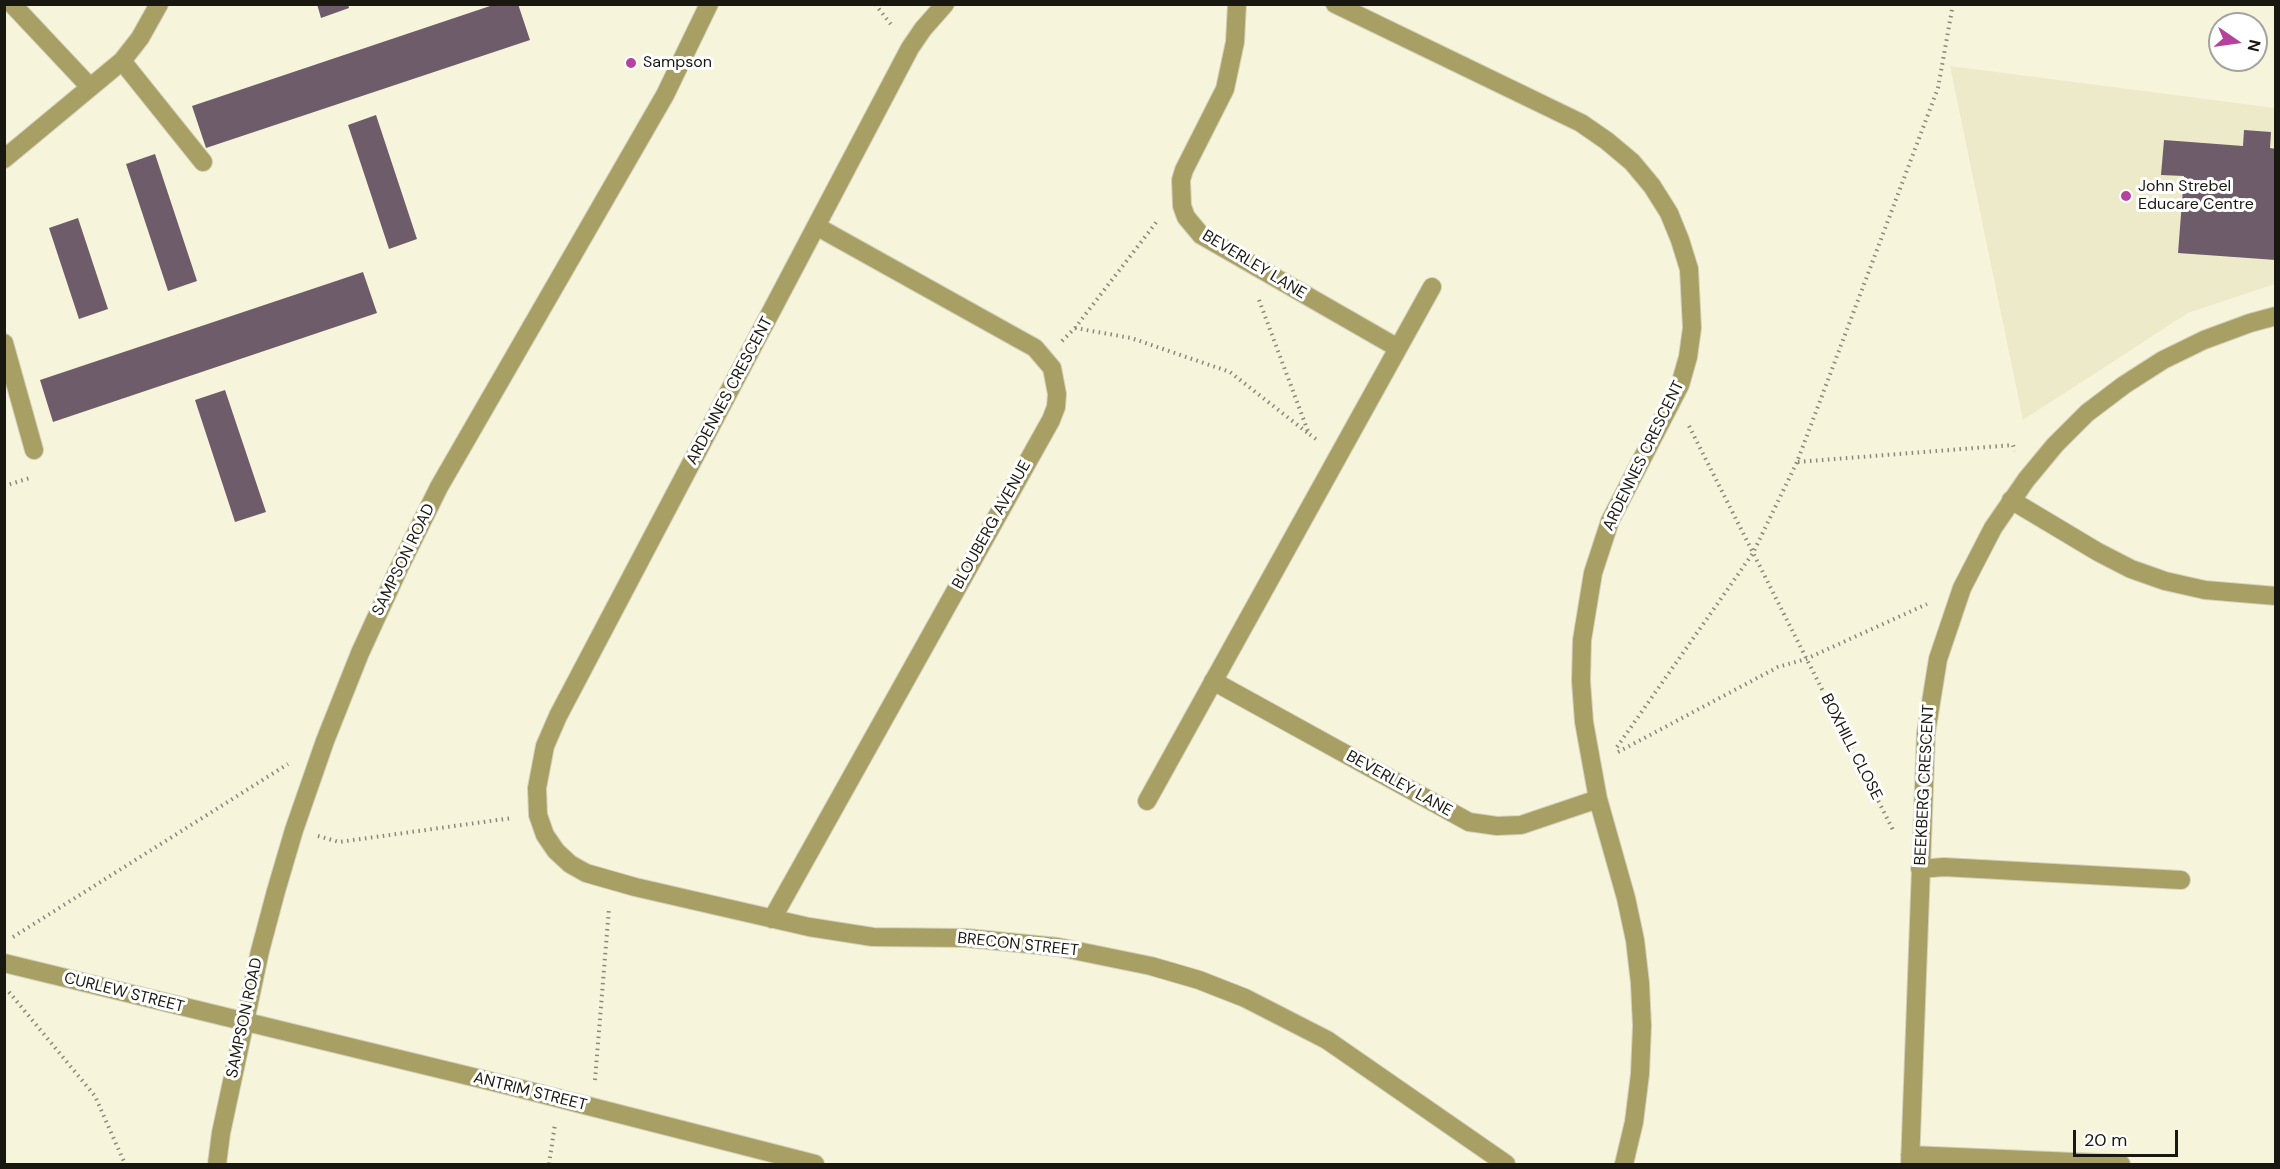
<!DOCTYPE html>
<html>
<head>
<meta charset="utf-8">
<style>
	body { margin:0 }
	#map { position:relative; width:2280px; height:1169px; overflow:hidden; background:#f7f4dc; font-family:"DM Sans",sans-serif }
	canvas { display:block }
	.frame { position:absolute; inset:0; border:6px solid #191810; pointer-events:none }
	.north { position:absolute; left:2208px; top:12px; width:60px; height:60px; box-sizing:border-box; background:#fff; border:2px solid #a3a39f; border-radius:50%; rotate:103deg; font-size:16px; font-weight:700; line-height:24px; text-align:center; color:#191810 }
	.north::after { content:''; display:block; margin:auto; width:21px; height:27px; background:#b5439e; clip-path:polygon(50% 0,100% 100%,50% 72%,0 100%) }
	.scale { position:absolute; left:2073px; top:1130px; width:105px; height:27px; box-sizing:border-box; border:3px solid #191810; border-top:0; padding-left:8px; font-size:18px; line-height:21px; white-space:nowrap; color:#191810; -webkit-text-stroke:4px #fff; paint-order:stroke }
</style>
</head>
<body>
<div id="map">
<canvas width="2280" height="1169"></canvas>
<div class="frame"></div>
<div class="north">N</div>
<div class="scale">20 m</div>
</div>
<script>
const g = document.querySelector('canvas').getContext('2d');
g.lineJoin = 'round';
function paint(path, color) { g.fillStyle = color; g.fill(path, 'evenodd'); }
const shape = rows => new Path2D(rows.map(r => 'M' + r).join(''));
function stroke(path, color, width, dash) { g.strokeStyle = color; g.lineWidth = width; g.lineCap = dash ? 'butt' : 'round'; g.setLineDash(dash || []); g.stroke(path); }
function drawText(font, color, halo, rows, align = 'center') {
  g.font = font + ' "DM Sans",sans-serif'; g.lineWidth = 6; g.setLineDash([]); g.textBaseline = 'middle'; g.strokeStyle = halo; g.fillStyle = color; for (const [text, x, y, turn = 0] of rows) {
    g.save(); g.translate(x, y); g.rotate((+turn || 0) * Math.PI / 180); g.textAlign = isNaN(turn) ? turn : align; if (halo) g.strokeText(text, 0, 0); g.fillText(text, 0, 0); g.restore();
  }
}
const built = shape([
	[1950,66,2275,108,2275,284,2188,313,2023,420]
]);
const building = shape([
	[317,4,348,4,349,8,321,18],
	[496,4,518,4,530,40,206,148,192,106],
	[376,115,417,239,389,249,348,125],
	[2244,130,2271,132,2270,148,2276,149,2276,260,2178,253,2184,176,2161,175,2164,140,2243,146],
	[155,154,197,281,168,291,126,164],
	[78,218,108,309,79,319,49,228],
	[363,272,377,313,53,422,40,380],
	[225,390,266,512,235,522,195,400]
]);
const path = shape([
	[875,4,893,27],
	[1953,4,1938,88,1797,462,2013,445,2015,451],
	[1259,300,1309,434,1316,439],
	[1075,328,1131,338,1230,372,1309,434],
	[1062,341,1075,328,1158,220],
	[1689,426,1894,832],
	[4,486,30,478],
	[1617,747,1753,553,1797,462],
	[1618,752,1778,667,1806,659,1927,604],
	[318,836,339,842,512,818],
	[13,937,288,764],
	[9,992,95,1096,125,1164],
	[595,1080,609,908],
	[549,1164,555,1124]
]);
const street = shape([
	[12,4,90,87],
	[945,4,923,29,910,48,558,716,545,746,537,788,538,815,545,835,556,851,570,864,586,873,635,887,809,927,873,937,967,938,1058,947,1151,966,1199,980,1245,998,1327,1040,1506,1164],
	[1237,4,1235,42,1225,89,1184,170,1181,180,1182,206,1186,217,1201,235,1398,348],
	[1335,4,1581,123,1607,141,1632,162,1652,186,1669,213,1680,240,1689,269,1692,328,1688,357,1680,385,1610,521,1593,573,1582,640,1581,681,1584,722,1598,799,1626,898,1635,940,1640,983,1642,1026,1640,1074,1634,1122,1624,1164],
	[122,61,203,162],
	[4,159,122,61,140,38,159,4],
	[4,343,34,450],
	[2011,500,2098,552,2131,569,2165,581,2205,590,2276,596],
	[1213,681,1469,822,1497,826,1521,825,1598,799],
	[1147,801,1432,287],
	[1920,869,1944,867,2181,880],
	[772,919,1051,420,1056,407,1057,394,1052,368,1035,348,816,226],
	[4,963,514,1087,815,1164],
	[1910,1155,2121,1164],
	[217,1164,221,1133,260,951,276,891,294,830,325,741,360,653,399,568,439,487,665,95,709,4],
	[1910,1164,1926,733,1938,659,1962,588,1993,528,2026,480,2055,445,2087,413,2124,385,2163,360,2204,340,2250,323,2276,316]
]);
const markers = [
	[631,63,6,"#b5439e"],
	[2126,196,6,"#b5439e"]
];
const poiNames = [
	["Sampson",643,63],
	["John Strebel",2138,187],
	["Educare Centre",2138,205]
];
const streetNames = [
	["BEVERLEY LANE",1254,265,31],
	["ARDENNES CRESCENT",730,391,-62],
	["ARDENNES CRESCENT",1644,456,-64],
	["BLOUBERG AVENUE",992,525,-61],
	["SAMPSON ROAD",404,560,-64],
	["BOXHILL CLOSE",1851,747,63],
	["BEVERLEY LANE",1399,784,29],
	["BEEKBERG CRESCENT",1925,785,-87],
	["BRECON STREET",1018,945,6],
	["CURLEW STREET",124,993,14],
	["SAMPSON ROAD",245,1018,-78],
	["ANTRIM STREET",530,1092,14]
];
paint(built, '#edeaca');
paint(building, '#6f5c6a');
stroke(street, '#d3d1bb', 20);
stroke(path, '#8a8878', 4, [1.5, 4.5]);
stroke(street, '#a79f64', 18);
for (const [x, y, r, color] of markers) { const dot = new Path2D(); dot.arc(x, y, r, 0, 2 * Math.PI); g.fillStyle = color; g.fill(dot); stroke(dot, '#fff', 2); }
drawText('16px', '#191810', '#fff', poiNames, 'left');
drawText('16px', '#191810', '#fff', streetNames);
</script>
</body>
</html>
